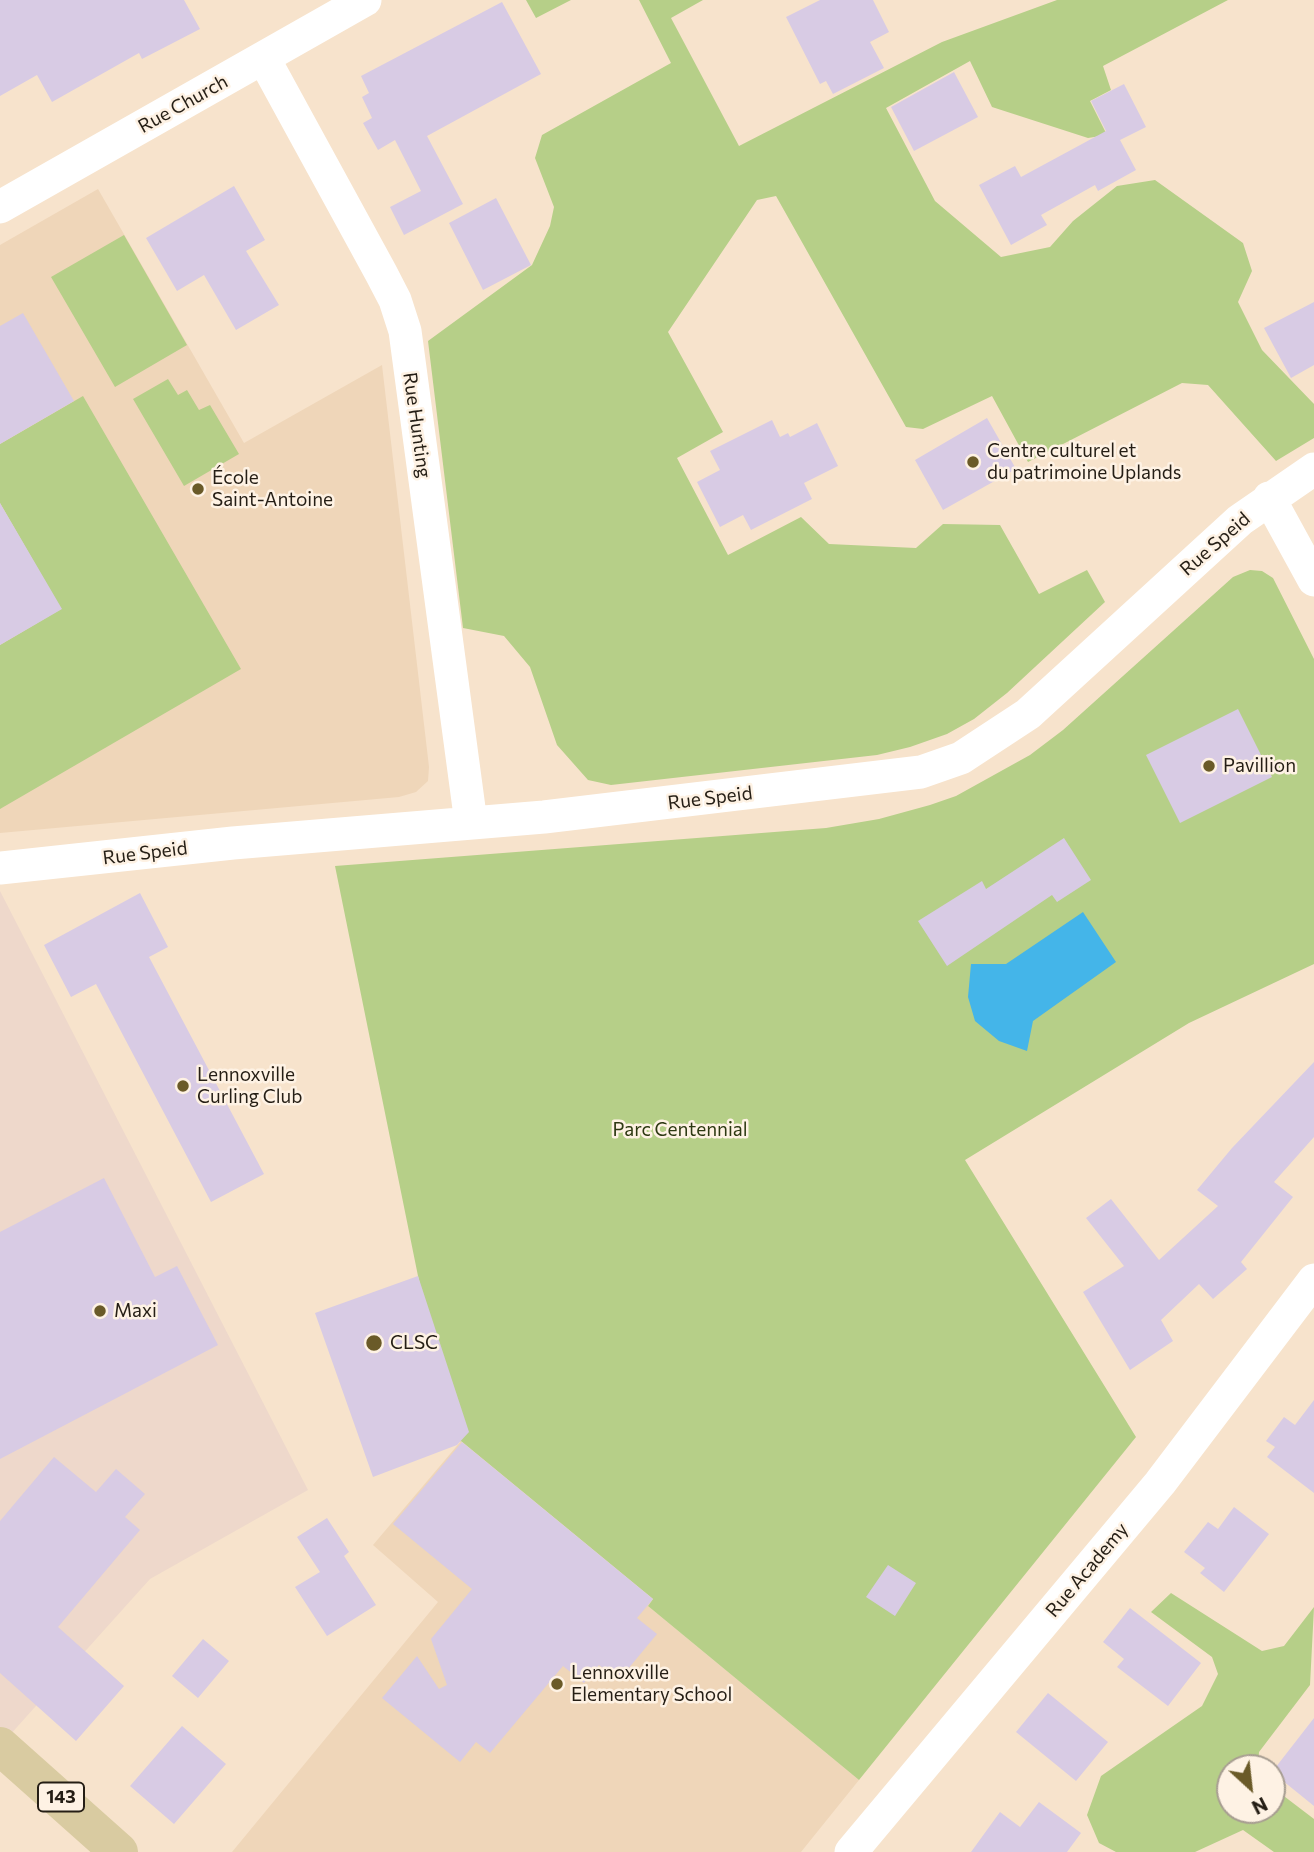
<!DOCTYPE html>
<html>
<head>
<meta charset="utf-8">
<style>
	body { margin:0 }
	#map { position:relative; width:1314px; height:1852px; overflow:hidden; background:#f7e3cc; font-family:Commissioner,sans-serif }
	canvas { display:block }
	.north { position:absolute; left:1216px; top:1754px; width:70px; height:70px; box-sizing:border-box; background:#fef2e4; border:2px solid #a79d91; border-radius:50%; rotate:153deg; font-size:19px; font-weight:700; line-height:28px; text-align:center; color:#251e15 }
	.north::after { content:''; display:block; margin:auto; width:24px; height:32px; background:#6a5a28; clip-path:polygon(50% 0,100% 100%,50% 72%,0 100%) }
</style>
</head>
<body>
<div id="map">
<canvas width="1314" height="1852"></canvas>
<div class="north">N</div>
</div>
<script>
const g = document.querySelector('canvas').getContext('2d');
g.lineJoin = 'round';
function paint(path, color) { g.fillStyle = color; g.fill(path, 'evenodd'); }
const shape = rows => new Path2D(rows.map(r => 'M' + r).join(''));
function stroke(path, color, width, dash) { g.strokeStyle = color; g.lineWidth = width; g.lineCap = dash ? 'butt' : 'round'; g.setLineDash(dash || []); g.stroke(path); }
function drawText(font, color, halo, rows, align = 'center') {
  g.font = font + ' Commissioner,sans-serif'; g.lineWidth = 5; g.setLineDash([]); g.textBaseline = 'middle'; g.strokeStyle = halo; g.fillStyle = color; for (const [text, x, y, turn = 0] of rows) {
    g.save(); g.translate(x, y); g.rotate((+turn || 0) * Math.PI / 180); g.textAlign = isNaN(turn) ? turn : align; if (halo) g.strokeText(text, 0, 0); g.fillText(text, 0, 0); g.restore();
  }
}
const commercial = shape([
	[0,891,308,1490,150,1579,0,1746]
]);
const built = shape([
	[98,189,244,443,382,365,429,767,428,781,416,792,399,797,0,833,0,245],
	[461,1441,653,1599,648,1606,859,1780,801,1852,232,1852,438,1602,373,1545]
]);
const green = shape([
	[526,0,571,0,536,18],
	[639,0,703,0,671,18,739,146,942,42,1057,0,1228,0,1103,66,1111,90,1090,101,1107,135,1088,138,992,107,970,61,886,108,935,201,1001,257,1050,247,1073,221,1117,186,1155,180,1243,243,1252,271,1238,302,1262,350,1314,404,1314,438,1276,461,1208,385,1182,383,1028,462,992,396,923,429,906,427,776,196,757,200,668,332,723,432,677,458,728,555,801,517,829,544,916,548,943,524,1000,525,1039,594,1087,570,1105,602,1007,693,974,719,947,734,910,747,877,755,611,785,588,780,557,745,530,667,504,636,463,628,428,341,532,265,550,226,554,207,535,158,542,135,671,63],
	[124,235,187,345,115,387,51,277],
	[168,379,178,395,187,390,199,410,210,405,239,454,184,486,133,399],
	[83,396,241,669,0,809,0,645,61,609,0,503,0,444],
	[1250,570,1262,571,1273,578,1314,659,1314,964,1189,1023,965,1160,1136,1437,859,1780,648,1606,653,1599,461,1441,457,1443,418,1276,335,866,826,828,879,819,930,805,956,796,1030,755,1063,730,1233,577],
	[1171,1593,1262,1651,1284,1646,1314,1607,1310,1685,1259,1752,1258,1768,1230,1768,1230,1810,1272,1810,1272,1787,1314,1819,1314,1852,1274,1852,1243,1830,1195,1852,1116,1852,1099,1843,1087,1815,1101,1776,1202,1706,1218,1674,1212,1657,1151,1612]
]);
const water = shape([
	[1083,912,1116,962,1033,1021,1027,1051,999,1041,975,1021,968,997,971,964,1006,964]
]);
const building = shape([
	[0,0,184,0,200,29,142,59,139,53,52,102,37,75,0,96],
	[820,0,873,0,889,32,870,42,884,68,833,94,826,81,820,84,786,17],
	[502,2,541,74,427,136,463,204,404,235,390,207,421,191,395,140,378,150,363,123,372,118,362,97,369,93,361,76],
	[954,72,978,117,914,151,891,107],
	[1124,84,1146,127,1120,140,1136,170,1098,191,1095,185,1041,215,1047,225,1011,245,979,185,1015,166,1021,177,1106,131,1091,101],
	[234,186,265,240,246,251,279,305,236,330,204,275,177,291,146,238],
	[496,198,531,265,483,290,449,223],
	[1314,302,1314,365,1291,378,1264,328],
	[23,313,74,401,0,444,0,326],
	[987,418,1016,469,943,510,915,460],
	[772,420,780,437,788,433,790,437,817,423,838,466,804,483,812,499,751,530,743,515,720,527,697,482,720,470,710,451],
	[0,503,62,609,0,645],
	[1238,709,1272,777,1180,823,1146,755],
	[1064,838,1091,880,1057,902,1052,895,947,966,918,921,982,881,986,889],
	[140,893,168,947,149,957,264,1174,211,1202,96,984,71,997,44,945],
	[1314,1062,1314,1137,1274,1182,1293,1197,1241,1262,1247,1269,1213,1299,1199,1284,1161,1320,1173,1341,1130,1370,1083,1292,1124,1266,1086,1218,1111,1199,1159,1260,1218,1206,1197,1190,1232,1148],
	[104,1178,155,1277,177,1266,218,1345,0,1459,0,1232],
	[418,1276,469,1432,457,1445,373,1477,315,1313],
	[1314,1400,1314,1493,1267,1457,1275,1447,1266,1441,1284,1417,1295,1425],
	[462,1442,653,1599,637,1618,657,1634,618,1681,599,1665,584,1683,563,1666,490,1753,476,1742,460,1762,382,1698,417,1656,439,1689,447,1685,431,1639,472,1589,393,1524],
	[54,1457,96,1492,116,1469,145,1494,125,1517,140,1530,58,1627,124,1686,76,1741,0,1673,0,1521],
	[1234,1507,1269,1534,1224,1592,1200,1573,1205,1568,1184,1552,1208,1522,1218,1529],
	[327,1518,349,1552,344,1556,376,1605,327,1636,295,1587,320,1572,297,1537],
	[888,1565,916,1583,895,1616,866,1597],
	[1130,1608,1201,1663,1168,1706,1117,1667,1124,1659,1103,1642],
	[203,1639,229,1661,198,1698,172,1676],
	[1048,1693,1108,1742,1076,1781,1016,1732],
	[1314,1718,1314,1806,1272,1772],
	[182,1726,226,1764,174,1824,130,1786],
	[1039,1802,1081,1833,1067,1852,971,1852,1000,1812,1020,1827]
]);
const minor = shape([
	[264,59,381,273,395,300,405,331,471,823],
	[0,207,365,0],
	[1269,498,1314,580],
	[0,868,233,843,544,817,921,772,961,758,1028,714,1240,520,1314,469],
	[851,1852,1160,1483,1314,1280]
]);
const primary = shape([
	[0,1746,119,1852]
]);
const markers = [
	[973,462,7,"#6a5a28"],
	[198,489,7,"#6a5a28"],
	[1209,766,7,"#6a5a28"],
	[183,1086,7,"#6a5a28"],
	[100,1311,7,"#6a5a28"],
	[374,1343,9,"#6a5a28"],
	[557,1684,7,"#6a5a28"]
];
const shields = [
	[61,1797,46]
];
const shieldNames = [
	["143",61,1797]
];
const streetNames = [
	["Rue Church",183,104,-29],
	["Rue Hunting",417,425,82],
	["Rue Speid",1215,544,-41],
	["Rue Speid",710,798,-7],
	["Rue Speid",145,853,-7],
	["Rue Academy",1087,1570,-50]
];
const poiNames = [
	["Centre culturel et",987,451],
	["du patrimoine Uplands",987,473],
	["École",212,478],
	["Saint-Antoine",212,500],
	["Pavillion",1223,766],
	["Lennoxville",197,1075],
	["Curling Club",197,1097],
	["Maxi",114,1311],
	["CLSC",390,1343],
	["Lennoxville",571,1673],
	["Elementary School",571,1695]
];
const parkNames = [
	["Parc Centennial",680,1130]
];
paint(commercial, '#eed8cb');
paint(built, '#efd6b9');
paint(green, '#b6cf88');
paint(water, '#44b5e9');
paint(building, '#d8cbe4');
stroke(minor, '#fff', 33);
stroke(primary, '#d9cba1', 38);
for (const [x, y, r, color] of markers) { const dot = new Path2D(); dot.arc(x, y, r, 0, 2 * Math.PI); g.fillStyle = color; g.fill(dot); stroke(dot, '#fef2e4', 2.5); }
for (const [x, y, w] of shields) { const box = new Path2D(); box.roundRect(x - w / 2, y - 14.5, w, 29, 5); g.fillStyle = '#fef2e4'; g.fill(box); stroke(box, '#251e15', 2); }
drawText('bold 18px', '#251e15', null, shieldNames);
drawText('19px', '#251e15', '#fef2e4', streetNames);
drawText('19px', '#251e15', '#fef2e4', poiNames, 'left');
drawText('19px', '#2d3912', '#fef2e4', parkNames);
</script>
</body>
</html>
